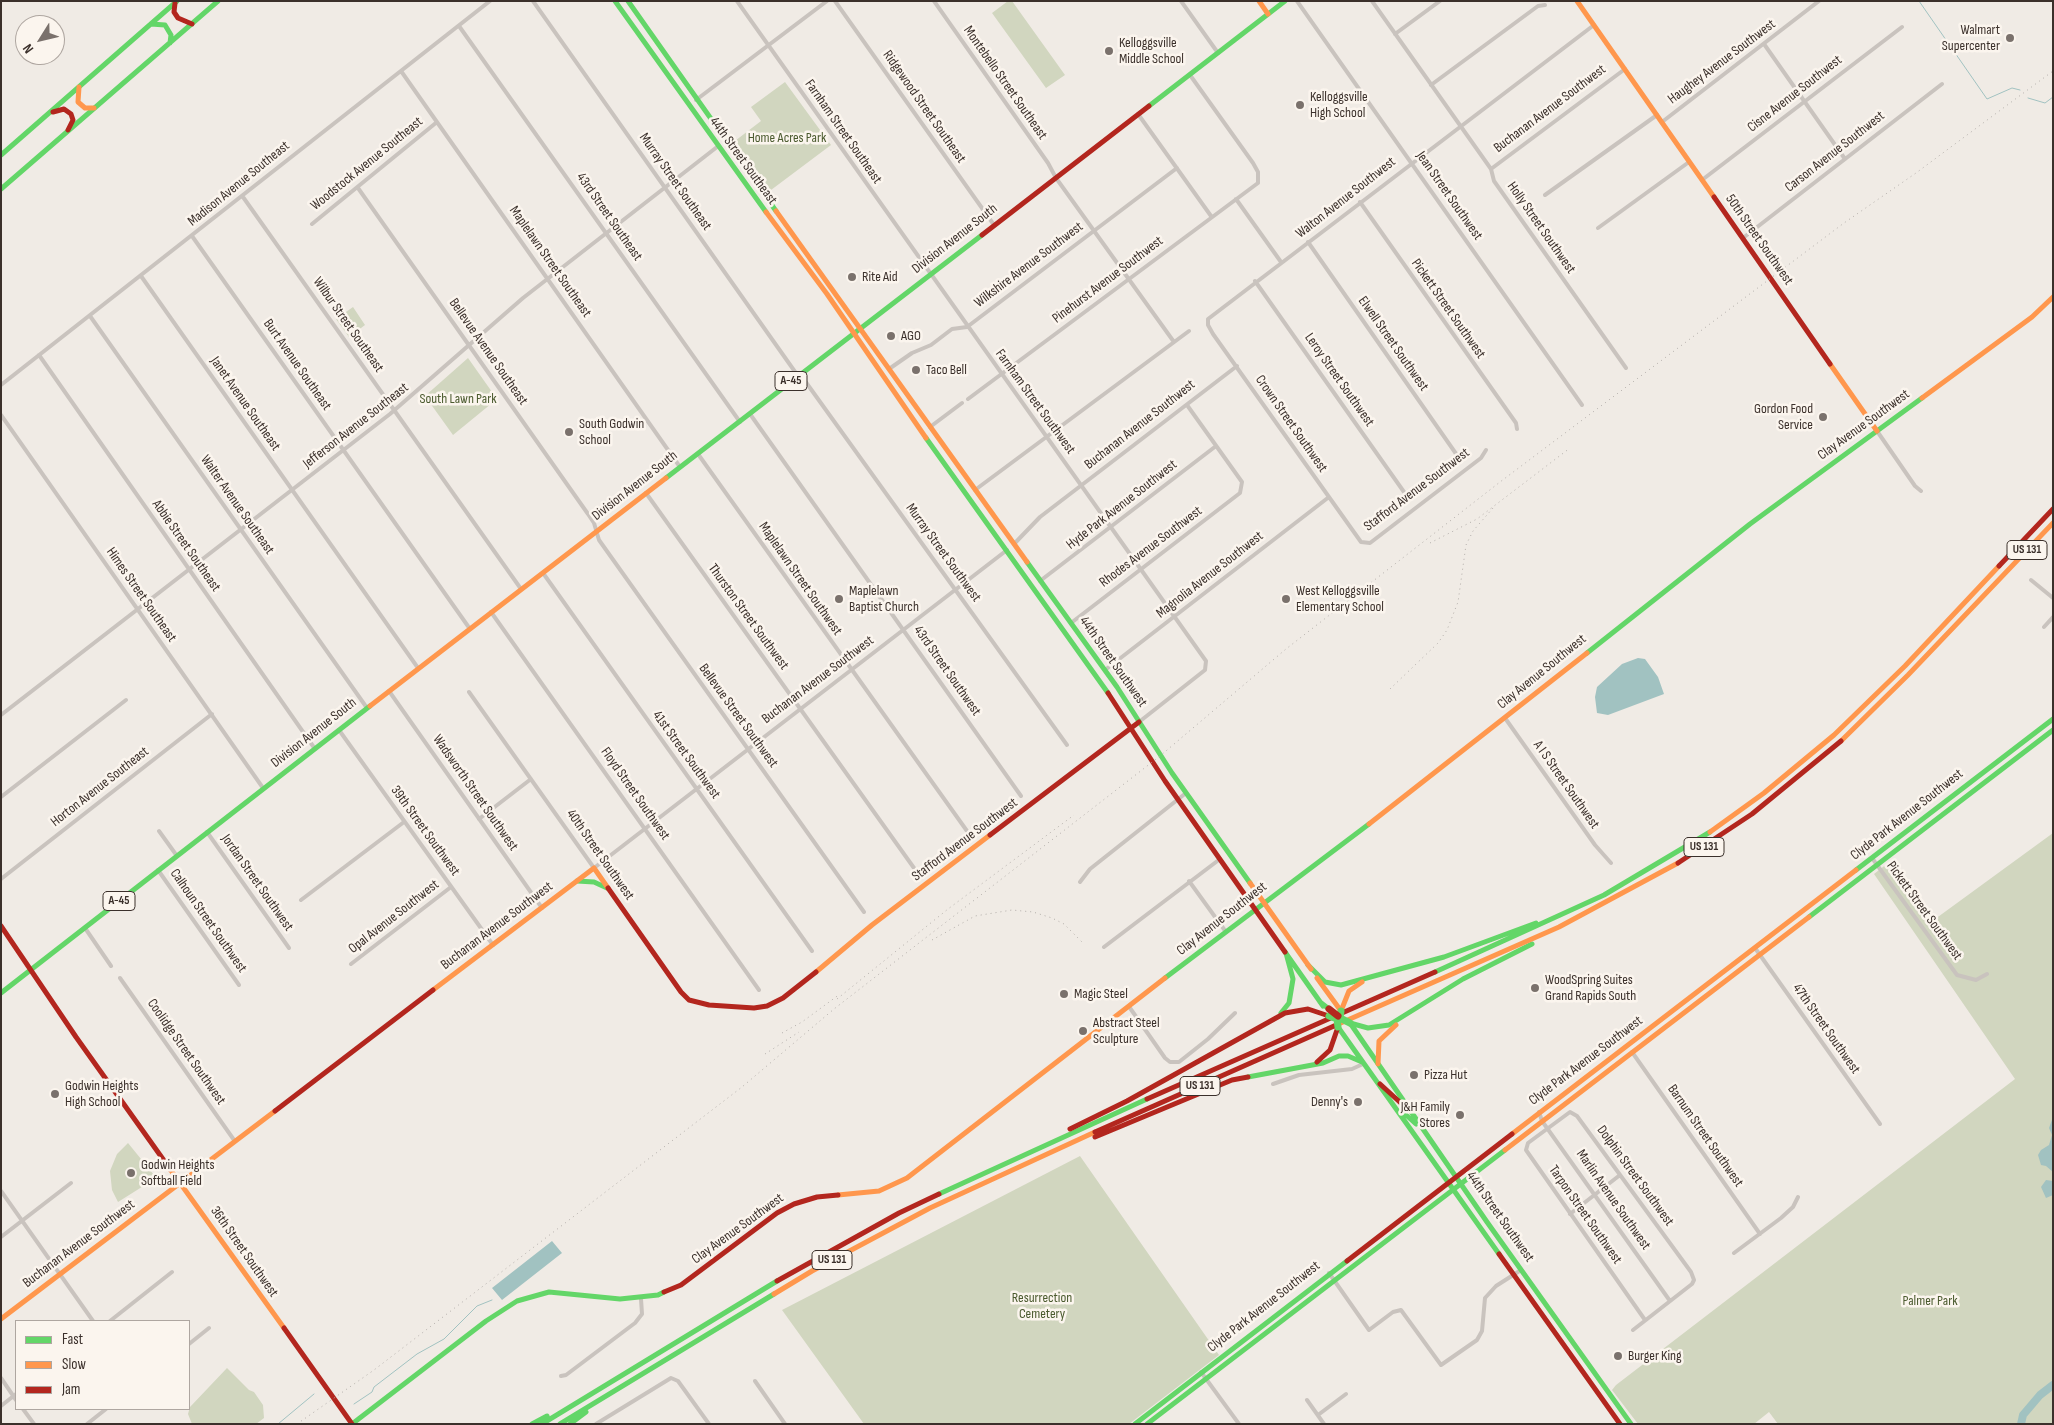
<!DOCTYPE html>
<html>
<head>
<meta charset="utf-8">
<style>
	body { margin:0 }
	#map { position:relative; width:2054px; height:1425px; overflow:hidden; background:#f0ebe5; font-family:"Sofia Sans Condensed",sans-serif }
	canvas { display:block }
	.frame { position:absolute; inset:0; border:2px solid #3b302b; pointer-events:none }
	.legend { position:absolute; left:15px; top:1320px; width:175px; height:90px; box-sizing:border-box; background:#fbf5ee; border:1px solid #aea6a0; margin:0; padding:6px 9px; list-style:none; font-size:15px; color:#3b302b }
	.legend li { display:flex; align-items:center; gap:10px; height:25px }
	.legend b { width:25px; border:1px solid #aea6a0 }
	.north { position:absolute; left:15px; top:15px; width:50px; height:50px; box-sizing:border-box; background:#fbf5ee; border:1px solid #aea6a0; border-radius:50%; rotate:234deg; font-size:14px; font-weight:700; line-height:20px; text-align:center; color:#3b302b }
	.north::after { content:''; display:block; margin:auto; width:18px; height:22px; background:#7a716c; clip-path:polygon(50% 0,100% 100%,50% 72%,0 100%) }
</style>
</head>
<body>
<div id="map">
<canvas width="2054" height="1425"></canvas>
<div class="frame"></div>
<ul class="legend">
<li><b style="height:6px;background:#63d668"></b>Fast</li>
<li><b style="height:6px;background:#ff974d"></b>Slow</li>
<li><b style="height:6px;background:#b3261e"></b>Jam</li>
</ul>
<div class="north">N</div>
</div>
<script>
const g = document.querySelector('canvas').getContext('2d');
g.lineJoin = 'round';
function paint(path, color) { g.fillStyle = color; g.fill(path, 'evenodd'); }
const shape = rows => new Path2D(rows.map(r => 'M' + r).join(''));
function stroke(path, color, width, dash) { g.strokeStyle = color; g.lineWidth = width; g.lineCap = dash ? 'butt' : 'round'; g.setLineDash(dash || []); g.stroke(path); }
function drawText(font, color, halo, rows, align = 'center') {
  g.font = font + ' "Sofia Sans Condensed",sans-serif'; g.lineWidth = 5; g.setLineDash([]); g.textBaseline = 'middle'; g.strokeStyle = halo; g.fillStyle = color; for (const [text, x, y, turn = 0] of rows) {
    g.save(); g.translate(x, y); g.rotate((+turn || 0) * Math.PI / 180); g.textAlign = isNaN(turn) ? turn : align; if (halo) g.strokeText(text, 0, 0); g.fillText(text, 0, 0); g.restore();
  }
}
const green = shape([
	[1008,1,1012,1,1065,75,1046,88,992,13],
	[785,82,831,145,767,193,731,144,761,121,751,107],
	[353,307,365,325,349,337,336,319],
	[468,358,497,399,453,435,425,396],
	[2053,833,2053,1424,1778,1424,1769,1412,1754,1424,1638,1424,1612,1390,1616,1385,2015,1079,1874,874,1888,863,1931,922],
	[128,1143,154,1175,153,1180,118,1202,112,1190,110,1171,117,1154],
	[1080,1156,1219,1355,1129,1424,864,1424,782,1310],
	[227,1368,249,1390,254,1392,263,1405,264,1418,256,1424,192,1424,188,1414,190,1407]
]);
const water = shape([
	[1638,658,1645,659,1658,677,1664,694,1608,715,1597,713,1595,697,1597,687,1622,664],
	[2053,1117,2053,1172,2046,1166,2041,1165,2038,1155,2041,1150,2049,1145,2052,1135,2049,1128],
	[2046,1180,2053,1181,2053,1195,2046,1198,2041,1187],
	[552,1241,562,1253,502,1300,492,1288]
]);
const stream = shape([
	[1919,1,1987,99,2012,88,2020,90],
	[2028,98,2045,103,2053,97],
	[354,1404,372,1392,374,1387,417,1354,444,1339,477,1306,492,1300],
	[278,1424,314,1394]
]);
const river = shape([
	[2021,1424,2023,1415,2040,1395,2053,1385]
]);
const street = shape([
	[533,1,798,376],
	[737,1,1206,661,1205,670,1139,722],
	[835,1,994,225],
	[934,1,1048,163,1056,178,1174,342],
	[1181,1,1218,53],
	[1297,1,1582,405],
	[1372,1,1491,169,1494,181,1626,368],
	[459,26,740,422],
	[1395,34,1440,1],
	[1764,44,1845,159],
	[401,71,680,467],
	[1431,85,1538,6,1545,5],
	[696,100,827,1],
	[1138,114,1211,216],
	[1662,122,1819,1],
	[1491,169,1625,69],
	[1702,180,1902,27],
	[358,188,588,514,594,523,599,540,864,912],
	[1545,195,1657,115],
	[243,197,521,589],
	[1236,199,1281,262],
	[1360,202,1516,423,1517,429],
	[312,224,437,122],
	[1598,228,1689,162],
	[192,236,470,629],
	[1743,238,1942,84],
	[1308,242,1459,458],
	[141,276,418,668],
	[1255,281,1404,492],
	[90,316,367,708],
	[39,355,315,749],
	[889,369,912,353,931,345,952,329,967,327,1177,168],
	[800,374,1067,745],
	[1,385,490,1],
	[968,399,1258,183,1258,172,1253,163,1190,75],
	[750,414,1021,796],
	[1,415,263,788],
	[930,427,962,403],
	[1877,431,1915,486,1921,491],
	[1486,450,1481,458,1370,543,1361,542,1213,334,1208,325,1208,319,1594,25],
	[698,454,972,838],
	[975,490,1189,331],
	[646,493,919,875],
	[1014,544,1040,517,1237,366],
	[543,573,812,951],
	[2031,580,2053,598],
	[1040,581,1216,446],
	[491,612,759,990],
	[1071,623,1240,493,1242,482,1187,405],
	[2044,627,2053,617],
	[1105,670,1329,497],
	[389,691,542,908],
	[469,692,594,868,1007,550],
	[1,715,390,414,523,298,717,147],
	[1505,718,1595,845,1611,863],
	[339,730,493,945],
	[1,797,126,700],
	[479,819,531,779],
	[159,831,177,856],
	[207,832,289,948],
	[1872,858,1957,975,1976,980,1987,974],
	[158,870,239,985],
	[1,879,212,714],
	[1189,881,1226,932],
	[1080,882,1090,869,1186,793],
	[301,900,404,822],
	[85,928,111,966],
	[1104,947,1220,859],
	[1755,948,1880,1124],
	[351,964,451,887],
	[120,978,234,1140],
	[1130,1008,1165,1058,1170,1062,1179,1062,1208,1039,1235,1013],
	[1632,1052,1760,1234],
	[1273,1084,1299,1075,1352,1069,1363,1064],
	[1539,1112,1542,1121,1670,1301],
	[1,1191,93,1321],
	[1570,1214,1620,1175],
	[1,1237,71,1183],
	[1734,1253,1781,1218,1793,1207,1798,1197],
	[1329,1273,1369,1330,1393,1312,1401,1310,1441,1365,1477,1340,1482,1331,1485,1298,1496,1286,1521,1270],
	[110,1321,172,1272],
	[1633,1330,1692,1284,1694,1280,1691,1272,1577,1116,1570,1112,1528,1143,1526,1150,1645,1320],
	[189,1344,209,1328],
	[1201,1372,1239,1424],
	[561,1376,566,1375,635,1323,642,1314,641,1299],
	[1,1378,16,1400],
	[755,1381,785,1424],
	[1307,1400,1324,1424],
	[1,1406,16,1394],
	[23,1409,34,1424],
	[1318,1415,1346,1394],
	[87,1424,106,1409],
	[596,1424,671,1378,678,1381,709,1424]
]);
const fast = shape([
	[615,1,766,212],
	[628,1,776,211],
	[151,24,165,25,171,35,170,43],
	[1149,106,1285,1],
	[1,155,177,1],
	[1,189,218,1],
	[926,438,1108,693],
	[666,478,982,235],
	[1027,562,1117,687,1172,773,1250,883],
	[1587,653,1750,524,1922,398],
	[1856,870,2053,719],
	[577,881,594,882,607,888],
	[1809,917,2053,730],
	[1285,952,1323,1006],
	[1308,965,1325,982,1341,985,1444,957,1536,923],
	[1435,972,1604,895,1710,832],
	[1165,978,1369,824],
	[1,993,370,706],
	[1320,1002,1329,1009],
	[1281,1013,1289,1003,1293,979,1286,953],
	[1350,1023,1487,1222,1631,1424],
	[1350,1023,1368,1028,1389,1025,1463,979,1532,944],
	[1338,1027,1499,1254],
	[1248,1077,1323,1063,1339,1056,1348,1056,1362,1062],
	[1399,1113,1405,1114,1416,1124],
	[939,1194,1147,1099],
	[352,1424,486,1321,517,1301,549,1292,620,1299,658,1295,664,1292],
	[532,1424,547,1416],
	[542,1424,777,1281],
	[560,1424,774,1294],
	[570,1424,586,1412],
	[1135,1424,1347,1261],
	[1147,1424,1505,1150]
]);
const slow = shape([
	[1259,1,1268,14],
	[1577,1,1714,197],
	[79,87,78,102,85,108,94,108],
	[776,211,1027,562],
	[766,212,827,294,926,438],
	[1830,364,1877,431],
	[1922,398,2032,317,2053,297],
	[370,706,666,478],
	[1841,741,1908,675,2053,523],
	[1369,824,1587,653],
	[1710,832,1764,793,1834,735,1905,666,1999,566],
	[1250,883,1311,969],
	[816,972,872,925,990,835],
	[1317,978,1341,1011],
	[433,990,594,868,608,888],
	[1341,1011,1349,991,1362,982],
	[1334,1026,1559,927,1678,863],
	[1378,1064,1379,1041,1396,1025],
	[1512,1134,1856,870],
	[1505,1150,1809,917],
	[170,1169,284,1328],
	[838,1195,879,1191,907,1178,1165,978],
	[774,1294,812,1271,930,1208,1095,1132],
	[1,1319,275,1111]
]);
const jam = shape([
	[175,3,174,12,178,18,192,24],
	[53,112,64,109,71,114,73,120,68,130],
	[1714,197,1830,364],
	[982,235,1149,106],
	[1999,566,2053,509],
	[1108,693,1165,781,1285,952],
	[990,835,1139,722],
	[1678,863,1752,814,1841,741],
	[608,888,681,992,689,1000,709,1005,754,1008,767,1006,783,998,816,972],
	[1,926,76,1037,170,1169],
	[1317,1062,1330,1050,1338,1027],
	[1380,1084,1403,1105],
	[1147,1099,1435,972],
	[275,1111,433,990],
	[1070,1129,1127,1101,1285,1013,1308,1009,1329,1016],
	[1095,1132,1334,1026],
	[1095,1137,1232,1080,1248,1077],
	[1499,1254,1620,1424],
	[1347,1261,1512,1134],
	[777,1281,899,1213,939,1194],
	[664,1292,681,1285,777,1213,794,1204,817,1197,838,1195],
	[284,1328,352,1424]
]);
const rail = shape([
	[1430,543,1477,519,1570,448],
	[1390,689,1438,643,1447,630,1458,602,1466,545,1473,531,1493,508],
	[932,940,975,916,1012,910,1033,912,1052,918,1064,924,1083,943],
	[837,999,948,909,1074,815],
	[782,1033,802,1022,840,994],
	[765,1054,799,1032],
	[297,1424,374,1370,742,1087,834,1009,1160,756,1286,649,1500,482,1844,223,1916,173,2053,71]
]);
const fastBridge = shape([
	[1341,1011,1340,1018,1350,1023],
	[1329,1016,1337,1019,1338,1027]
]);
const jamBridge = shape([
	[1329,1009,1338,1016]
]);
const markers = [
	[2010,38,5,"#7a716c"],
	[1109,51,5,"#7a716c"],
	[1300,105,5,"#7a716c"],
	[852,277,5,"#7a716c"],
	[891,336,5,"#7a716c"],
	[916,370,5,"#7a716c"],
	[1823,417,5,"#7a716c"],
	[569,432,5,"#7a716c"],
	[839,599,5,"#7a716c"],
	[1286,599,5,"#7a716c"],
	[1535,988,5,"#7a716c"],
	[1064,994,5,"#7a716c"],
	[1083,1031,5,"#7a716c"],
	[1414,1075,5,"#7a716c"],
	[55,1094,5,"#7a716c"],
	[1358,1102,5,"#7a716c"],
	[1460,1115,5,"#7a716c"],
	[131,1173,5,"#7a716c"],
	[1618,1356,5,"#7a716c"]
];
const shields = [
	[791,381,32],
	[2027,550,40],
	[1704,847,40],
	[119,901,32],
	[1200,1086,40],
	[832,1260,40]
];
const shieldNames = [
	["A-45",791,381],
	["US 131",2027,550],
	["US 131",1704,847],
	["A-45",119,901],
	["US 131",1200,1086],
	["US 131",832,1260]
];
const poiNames = [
	["Walmart",2000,30,"right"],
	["Supercenter",2000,46,"right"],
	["Kelloggsville",1119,43],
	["Middle School",1119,59],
	["Kelloggsville",1310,97],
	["High School",1310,113],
	["Rite Aid",862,277],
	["AGO",901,336],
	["Taco Bell",926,370],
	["Gordon Food",1813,409,"right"],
	["Service",1813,425,"right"],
	["South Godwin",579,424],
	["School",579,440],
	["Maplelawn",849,591],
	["Baptist Church",849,607],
	["West Kelloggsville",1296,591],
	["Elementary School",1296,607],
	["WoodSpring Suites",1545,980],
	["Grand Rapids South",1545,996],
	["Magic Steel",1074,994],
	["Abstract Steel",1093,1023],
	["Sculpture",1093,1039],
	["Pizza Hut",1424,1075],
	["Godwin Heights",65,1086],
	["High School",65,1102],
	["Denny's",1348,1102,"right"],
	["J&H Family",1450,1107,"right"],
	["Stores",1450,1123,"right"],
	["Godwin Heights",141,1165],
	["Softball Field",141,1181],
	["Burger King",1628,1356]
];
const streetNames = [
	["Haughey Avenue Southwest",1722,62,-37],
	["Montebello Street Southeast",1005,83,55],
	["Cisne Avenue Southwest",1795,94,-38],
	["Ridgewood Street Southeast",924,107,55],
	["Buchanan Avenue Southwest",1550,109,-37],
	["Farnham Street Southeast",843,132,55],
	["Carson Avenue Southwest",1835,152,-38],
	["44th Street Southeast",743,161,54],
	["Woodstock Avenue Southeast",367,164,-39],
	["Murray Street Southeast",675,182,55],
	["Madison Avenue Southeast",239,184,-39],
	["Jean Street Southwest",1449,196,55],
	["Walton Avenue Southwest",1346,198,-38],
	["43rd Street Southeast",609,217,55],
	["Holly Street Southwest",1541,228,55],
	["Division Avenue South",955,239,-38],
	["50th Street Southwest",1759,240,55],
	["Maplelawn Street Southeast",550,262,55],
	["Wilkshire Avenue Southwest",1029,265,-37],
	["Pinehurst Avenue Southwest",1108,280,-37],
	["Pickett Street Southwest",1448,309,55],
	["Wilbur Street Southeast",348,325,55],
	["Elwell Street Southwest",1393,344,55],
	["Bellevue Avenue Southeast",488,352,55],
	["Burt Avenue Southeast",297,365,55],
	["Leroy Street Southwest",1339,380,55],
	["Farnham Street Southwest",1035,402,54],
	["Janet Avenue Southeast",245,404,55],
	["Crown Street Southwest",1291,424,55],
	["Buchanan Avenue Southwest",1140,425,-38],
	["Clay Avenue Southwest",1864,425,-36],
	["Jefferson Avenue Southeast",356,426,-38],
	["Division Avenue South",635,486,-38],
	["Stafford Avenue Southwest",1417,490,-37],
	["Walter Avenue Southeast",237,505,55],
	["Hyde Park Avenue Southwest",1122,505,-38],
	["Abbie Street Southeast",186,546,55],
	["Rhodes Avenue Southwest",1151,547,-37],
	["Murray Street Southwest",943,553,54],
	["Magnolia Avenue Southwest",1210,575,-38],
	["Maplelawn Street Southwest",800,579,55],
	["Himes Street Southeast",141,595,55],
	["Thurston Street Southwest",748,617,54],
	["44th Street Southwest",1113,662,55],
	["43rd Street Southwest",947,671,55],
	["Clay Avenue Southwest",1542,672,-39],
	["Buchanan Avenue Southwest",818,680,-37],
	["Bellevue Street Southwest",738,716,54],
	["Division Avenue South",314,733,-38],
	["41st Street Southwest",686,755,54],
	["A I S Street Southwest",1566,785,55],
	["Horton Avenue Southeast",100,787,-38],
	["Wadsworth Street Southwest",475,793,55],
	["Floyd Street Southwest",635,794,55],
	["Clyde Park Avenue Southwest",1907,815,-38],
	["39th Street Southwest",425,831,54],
	["Stafford Avenue Southwest",965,840,-37],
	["40th Street Southwest",600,855,55],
	["Jordan Street Southwest",257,883,55],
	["Pickett Street Southwest",1924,911,54],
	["Opal Avenue Southwest",394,917,-38],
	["Clay Avenue Southwest",1222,919,-38],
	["Calhoun Street Southwest",208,921,55],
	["Buchanan Avenue Southwest",497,926,-37],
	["47th Street Southwest",1826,1029,55],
	["Coolidge Street Southwest",186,1052,55],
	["Clyde Park Avenue Southwest",1586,1061,-37],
	["Barnum Street Southwest",1705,1136,55],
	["Dolphin Street Southwest",1635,1176,54],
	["Marlin Avenue Southwest",1613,1200,55],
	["Tarpon Street Southwest",1585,1215,55],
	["44th Street Southwest",1500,1217,55],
	["Clay Avenue Southwest",738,1229,-36],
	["Buchanan Avenue Southwest",79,1244,-37],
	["36th Street Southwest",244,1252,55],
	["Clyde Park Avenue Southwest",1264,1307,-38]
];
const parkNames = [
	["Home Acres Park",787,138],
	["South Lawn Park",458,399],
	["Resurrection",1042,1298],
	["Cemetery",1042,1314],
	["Palmer Park",1930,1301]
];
paint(green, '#d1d6bf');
paint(water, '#a1c2c1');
stroke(stream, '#a1c2c1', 1);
stroke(river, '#a1c2c1', 8);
stroke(street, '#c9c3be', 4);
stroke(fast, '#63d668', 5);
stroke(slow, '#ff974d', 5);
stroke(jam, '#b3261e', 5);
stroke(rail, '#b1aca8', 1, [1, 4]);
stroke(fastBridge, '#63d668', 7);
stroke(jamBridge, '#b3261e', 7);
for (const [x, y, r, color] of markers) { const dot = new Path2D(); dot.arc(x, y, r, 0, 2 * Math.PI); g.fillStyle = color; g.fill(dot); stroke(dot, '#fbf5ee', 2); }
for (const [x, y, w] of shields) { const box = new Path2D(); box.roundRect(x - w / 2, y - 9.5, w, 19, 4); g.fillStyle = '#fbf5ee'; g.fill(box); stroke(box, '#3b302b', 1); }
drawText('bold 12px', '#3b302b', null, shieldNames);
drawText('14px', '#3b302b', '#fbf5ee', poiNames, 'left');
drawText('14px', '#3b302b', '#fbf5ee', streetNames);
drawText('14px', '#4a5a2e', '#fbf5ee', parkNames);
</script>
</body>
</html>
